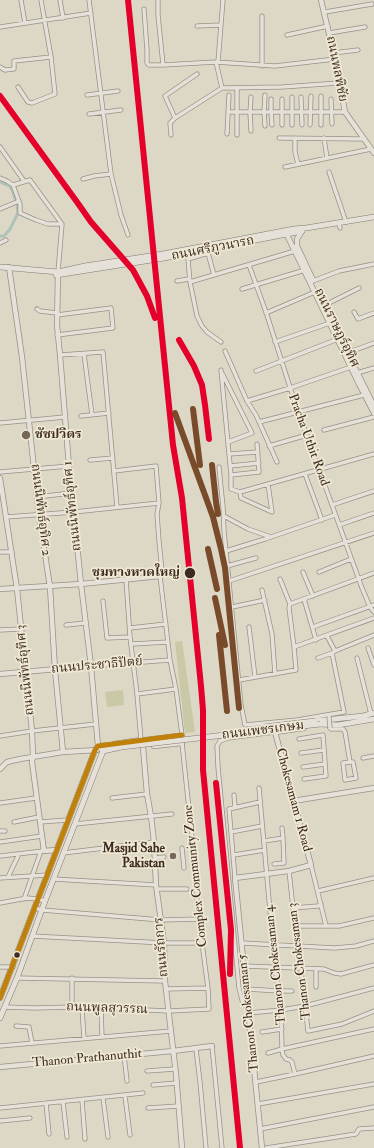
<!DOCTYPE html>
<html>
<head>
<meta charset="utf-8">
<style>
	body { margin:0 }
	canvas { display:block; background:#ddd7c6 }
</style>
</head>
<body>
<canvas width="374" height="1148"></canvas>
<script>
const g = document.querySelector('canvas').getContext('2d');
g.lineJoin = 'round';
function paint(path, color) { g.fillStyle = color; g.fill(path, 'evenodd'); }
const shape = rows => new Path2D(rows.map(r => 'M' + r).join(''));
function stroke(path, color, width, dash) { g.strokeStyle = color; g.lineWidth = width; g.lineCap = dash ? 'butt' : 'round'; g.setLineDash(dash || []); g.stroke(path); }
function drawText(font, color, halo, rows, align = 'center') {
  g.font = font + ' "IM FELL Double Pica","Noto Serif Thai",serif'; g.lineWidth = 3.5; g.setLineDash([]); g.textBaseline = 'middle'; g.strokeStyle = halo; g.fillStyle = color; for (const [text, x, y, turn = 0] of rows) {
    g.save(); g.translate(x, y); g.rotate((+turn || 0) * Math.PI / 180); g.textAlign = isNaN(turn) ? turn : align; if (halo) g.strokeText(text, 0, 0); g.fillText(text, 0, 0); g.restore();
  }
}
const green = shape([
	[182,641,195,732,185,733,175,642],
	[123,690,124,705,107,707,105,692]
]);
const canal = shape([
	[0,182,10,186,13,192,17,205,18,213,10,229,4,236,0,236]
]);
const minor = shape([
	[21,0,25,23],
	[60,0,63,18],
	[89,0,111,174,121,215,128,235],
	[158,0,158,15,163,65],
	[144,9,147,50,147,63,149,65,163,65,216,62,275,66,335,59],
	[325,12,372,4],
	[262,16,262,66],
	[197,26,221,25],
	[0,27,91,13],
	[329,33,365,27],
	[287,35,328,26],
	[333,53,358,50],
	[216,62,222,88,282,87,339,83],
	[218,62,223,0],
	[0,67,5,70,14,69,14,61,51,57],
	[18,87,28,102,32,103,55,94,51,57,41,0],
	[87,95,118,91],
	[292,97,292,125],
	[301,97,302,125],
	[271,99,271,112,272,125],
	[331,99,332,124],
	[228,112,345,112],
	[89,114,121,110],
	[175,118,165,96,197,74],
	[282,125,282,99],
	[310,125,311,96],
	[321,125,321,96],
	[265,126,264,112,265,95],
	[251,131,250,113,251,97],
	[227,134,229,95],
	[171,135,170,123,175,118,222,88],
	[237,135,237,88],
	[279,138,364,139],
	[295,138,295,152,298,164],
	[324,138,327,158],
	[0,147,24,181],
	[285,167,371,149],
	[329,172,346,222],
	[0,178,7,181,13,185],
	[83,179,94,176,111,174],
	[13,185,30,180,62,224,58,272],
	[13,185,20,204,20,213,36,220,48,224,62,224],
	[0,209,19,201],
	[339,223,340,228],
	[0,243,6,240],
	[208,253,188,259,190,282,197,316,202,326,207,332,221,342],
	[208,253,214,275],
	[249,265,267,315,294,400,362,588,370,607,374,612],
	[177,281,189,279],
	[313,281,339,271,374,264],
	[190,282,295,251],
	[242,289,305,270],
	[325,305,359,288],
	[37,309,40,311,57,313],
	[354,312,358,319,374,313],
	[266,313,315,292],
	[57,315,111,308,113,328,57,335],
	[275,342,330,323],
	[225,351,247,401,256,415,277,462],
	[347,353,374,343],
	[84,354,92,415],
	[60,355,103,352,117,507],
	[221,370,231,475,231,489,240,492,374,454],
	[256,371,338,339],
	[222,373,252,433,228,442],
	[357,373,374,368],
	[247,401,290,388,351,367],
	[81,416,109,413],
	[259,422,364,395],
	[0,423,65,417],
	[324,430,374,417],
	[269,446,307,435],
	[229,454,258,452],
	[90,460,113,458],
	[230,466,259,463],
	[219,467,223,507,224,531,241,705,245,725,297,720,344,712,332,653,335,651,327,636],
	[0,472,69,466],
	[305,474,322,520],
	[231,475,259,472,257,444],
	[240,492,241,498,272,512,268,484],
	[37,497,71,493],
	[332,505,374,491],
	[224,516,248,529,271,537,335,515],
	[6,517,74,512,159,503],
	[339,525,374,513],
	[226,551,265,539,271,537],
	[0,552,12,552],
	[227,566,256,558],
	[303,572,313,596],
	[319,572,351,559],
	[126,579,130,637,137,694,141,740,182,735],
	[229,581,374,533],
	[262,590,272,634,275,674],
	[304,599,316,640],
	[103,601,107,638,130,637],
	[290,604,374,573],
	[232,607,265,600],
	[66,625,85,623],
	[249,627,255,677],
	[313,627,374,605],
	[130,628,166,624],
	[0,630,21,629],
	[132,644,168,642],
	[294,647,374,618],
	[368,648,374,665],
	[335,651,374,635],
	[318,658,332,653],
	[357,658,371,714],
	[91,666,170,660],
	[239,680,296,670,294,647,289,608,290,604,280,579],
	[137,694,176,689],
	[330,728,331,729,343,729,345,732,350,762,353,762,356,778,345,780,343,763,350,762],
	[0,736,32,731,96,724],
	[299,739,323,735,326,776,304,779],
	[301,753,324,750],
	[363,758,374,756],
	[303,767,325,764],
	[259,788,275,967,281,1010,282,1049,374,1029],
	[234,795,235,807],
	[112,798,147,794],
	[0,803,36,798],
	[14,822,39,817],
	[40,822,68,820],
	[75,824,172,814],
	[0,831,5,831],
	[231,832,262,826],
	[264,841,283,838,282,828],
	[0,842,42,836],
	[182,848,184,868],
	[63,853,154,842],
	[234,855,265,850],
	[0,856,43,851],
	[155,858,164,857],
	[274,864,284,863,283,838],
	[311,865,326,926],
	[289,871,295,926,297,946,299,954,308,1031,342,1024,374,1011],
	[8,877,19,854],
	[0,878,47,875],
	[235,878,229,809,260,802],
	[53,879,156,885],
	[157,889,187,889],
	[318,891,374,878],
	[24,899,41,851],
	[0,903,27,898,38,899,45,901],
	[35,908,42,910,161,920,199,919],
	[293,908,318,906,321,904],
	[295,926,339,926,374,918],
	[32,936,164,943,203,943],
	[242,943,335,948,356,946,374,941],
	[244,966,324,969,334,973,341,974,374,965],
	[0,967,13,967],
	[17,978,165,981],
	[316,987,316,969],
	[166,989,208,988],
	[247,989,279,991,292,991],
	[5,1007,34,1008,72,1007,169,1011,209,1009,208,988,198,913,193,847,182,743,182,735,176,689,170,660,160,576,162,571,159,541,157,514,159,503,156,466,114,471],
	[72,1007,72,978],
	[82,1008,84,1038],
	[101,1008,102,1037],
	[248,1008,243,1004,239,988,218,767,217,746,220,741,228,738,275,732],
	[248,1013,281,1010,305,1006,374,988],
	[16,1026,29,1027,32,1043],
	[262,1032,282,1029],
	[0,1046,171,1031],
	[212,1046,222,1148],
	[196,1049,200,1082,206,1148],
	[268,1053,282,1049,283,1055,286,1059,290,1060,292,1062,295,1074],
	[124,1055,127,1081],
	[147,1071,175,1069],
	[256,1082,295,1074,374,1056],
	[153,1085,177,1083],
	[125,1096,130,1135],
	[103,1098,108,1137],
	[82,1100,85,1139],
	[63,1102,67,1137],
	[46,1103,49,1134],
	[258,1104,374,1084],
	[0,1108,143,1093],
	[148,1108,179,1106],
	[0,1121,30,1118],
	[260,1129,374,1107],
	[266,1148,356,1134,359,1129,374,1128]
]);
const tertiary = shape([
	[321,0,335,59,345,112,374,153],
	[302,231,297,239,297,246,313,280],
	[287,235,359,384,374,413],
	[9,267,22,357,39,515,50,587,55,670,63,752],
	[58,272,57,325,60,355,69,466,81,584,91,666,98,746,103,751],
	[320,296,345,347],
	[354,366,374,406],
	[0,478,17,589,32,731,33,756,32,762,44,851,56,850],
	[0,589,81,584,160,576],
	[0,674,91,666],
	[114,744,141,740],
	[154,746,182,743],
	[143,747,147,794,151,816,154,842,156,885,164,943,165,981,176,1074,182,1148],
	[0,769,7,762,20,759,63,752,97,750],
	[293,801,374,788],
	[0,1067,173,1051,212,1046],
	[262,1148,235,878,289,871,311,865,275,732,304,728]
]);
const secondary = shape([
	[0,267,58,272,85,266,163,254,294,229,306,228,374,217],
	[56,275,164,258,302,231],
	[315,721,363,716,374,713],
	[320,724,338,725,374,719],
	[0,998,95,750,98,746,117,745],
	[0,1018,17,978,45,901,103,751,121,747]
]);
const minorBridge = shape([
	[329,716,330,728]
]);
const secondaryBridge = shape([
	[264,727,315,721],
	[121,747,320,724]
]);
const bus1 = shape([
	[0,998,95,750,98,746,182,735]
]);
const rail1 = shape([
	[128,0,173,445,182,498,201,686,203,710,203,770,240,1148],
	[0,96,77,202,91,222,133,270,147,296,155,318],
	[179,340,194,366,202,385,205,405,209,439],
	[216,783,231,930,230,974]
]);
const rail2 = shape([
	[193,409,200,465],
	[175,413,213,517,221,549,225,568,239,708],
	[212,465,216,502,218,514],
	[208,549,217,589],
	[215,598,225,645],
	[219,635,227,711]
]);
const markers = [
	[26,435,5,"#75675c"],
	[190,573,6,"#3d2b23"],
	[173,856,4,"#75675c"],
	[17,955,3.5,"#3d2b23"]
];
const streetNames = [
	["ถนนพลพิชัย",336,69,79],
	["ถนนศรีภูวนารถ",213,249,-11],
	["ถนนราษฏร์อุทิศ",336,328,64],
	["Pracha Uthit Road",308,440,70],
	["ถนนนิพัทธ์อุทิศ 1",73,506,-96],
	["ถนนนิพัทธ์อุทิศ 2",40,510,83],
	["ถนนประชาธิปัตย์",97,666,-5],
	["ถนนนิพัทธ์อุทิศ 3",26,670,-96],
	["ถนนเพชรเกษม",263,731,-7],
	["Chokesamam 1 Road",293,800,75],
	["Complex Community Zone",196,876,-96],
	["ถนนรัถการ",162,947,-95],
	["Thanon Chokesaman 3",300,961,-97],
	["Thanon Chokesaman 4",276,965,-96],
	["ถนนพูลสุวรรณ",107,1009,2],
	["Thanon Chokesaman 5",249,1013,-96],
	["Thanon Prathanuthit",87,1059,-5]
];
const poiNames = [
	["ชัชปวิตร",35,435],
	["Masjid Sahe",165,849,"right"],
	["Pakistan",165,864,"right"]
];
const stopNames = [
	["ชุมทางหาดใหญ่",180,573]
];
paint(green, '#cac9a7');
stroke(canal, '#acc3ba', 3);
stroke(minor, '#979187', 5);
stroke(tertiary, '#979187', 6);
stroke(secondary, '#817a71', 6);
stroke(minor, '#e5e1d9', 3.5);
stroke(tertiary, '#e5e1d9', 4.5);
stroke(secondary, '#e5e1d9', 5);
stroke(minorBridge, '#979187', 5, []);
stroke(secondaryBridge, '#817a71', 6, []);
stroke(minorBridge, '#e5e1d9', 3.5);
stroke(secondaryBridge, '#e5e1d9', 5);
stroke(bus1, '#bf810a', 5);
stroke(rail1, '#e4002b', 6);
stroke(rail2, '#7a4b2a', 6);
for (const [x, y, r, color] of markers) { const dot = new Path2D(); dot.arc(x, y, r, 0, 2 * Math.PI); g.fillStyle = color; g.fill(dot); stroke(dot, '#efe8d3', 1.5); }
drawText('13px', '#3d2b23', '#efe8d3', streetNames);
drawText('bold 13px', '#3d2b23', '#efe8d3', poiNames, 'left');
drawText('bold 13px', '#3d2b23', '#efe8d3', stopNames, 'right');
</script>
</body>
</html>
